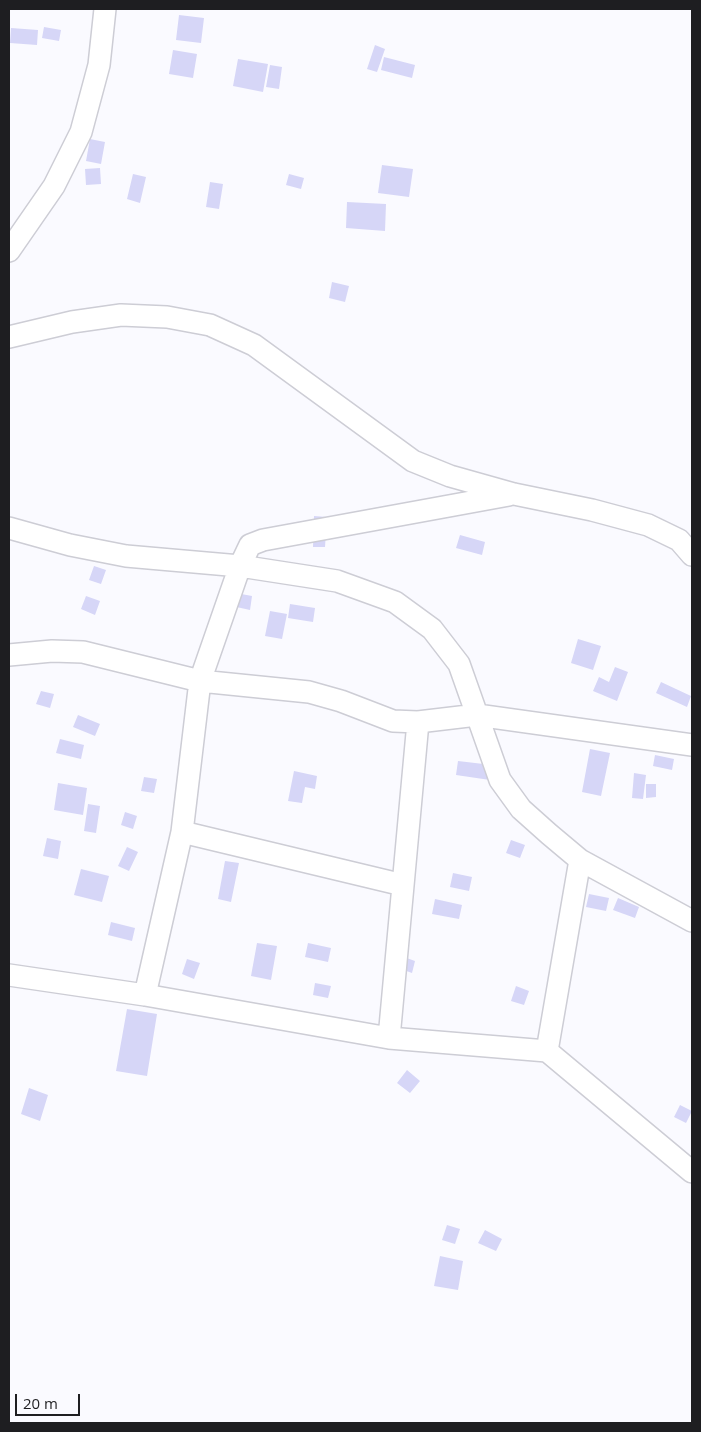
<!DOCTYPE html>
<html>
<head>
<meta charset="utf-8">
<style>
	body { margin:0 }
	#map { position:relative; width:701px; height:1432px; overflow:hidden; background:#fafaff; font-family:"Open Sans",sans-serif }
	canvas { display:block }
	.frame { position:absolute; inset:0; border:10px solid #1e1e21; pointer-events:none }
	.scale { position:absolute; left:15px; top:1394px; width:65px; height:22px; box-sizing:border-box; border:2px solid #1e1e21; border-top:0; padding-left:6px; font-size:15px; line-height:18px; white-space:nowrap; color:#1e1e21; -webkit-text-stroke:4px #fafaff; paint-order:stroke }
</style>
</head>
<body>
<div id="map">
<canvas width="701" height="1432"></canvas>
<div class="frame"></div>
<div class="scale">20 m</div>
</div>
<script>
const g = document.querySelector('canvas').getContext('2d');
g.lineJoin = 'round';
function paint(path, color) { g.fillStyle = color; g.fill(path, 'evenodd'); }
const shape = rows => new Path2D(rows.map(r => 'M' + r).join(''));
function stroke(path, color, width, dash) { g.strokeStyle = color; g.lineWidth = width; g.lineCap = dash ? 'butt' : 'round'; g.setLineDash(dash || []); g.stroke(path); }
const building = shape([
	[179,15,204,18,201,43,176,40],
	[44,27,61,30,59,41,42,38],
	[11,28,38,30,37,45,10,43],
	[375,45,385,49,377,72,367,69],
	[173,50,197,54,193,78,169,74],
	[384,57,415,65,412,78,381,70],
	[238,59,268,64,263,92,233,86],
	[270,65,282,67,279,89,266,87],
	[90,139,105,142,101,164,86,161],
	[382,165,413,169,409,197,378,193],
	[100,168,101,184,86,185,85,169],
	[133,174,146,177,140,203,127,199],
	[289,174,304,178,301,189,286,185],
	[210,182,223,184,219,209,206,207],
	[347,202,386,204,385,231,346,228],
	[332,282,349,286,345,302,329,298],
	[314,516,327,517,325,547,313,547],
	[460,535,485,542,482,555,456,548],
	[94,566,106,570,101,584,89,580],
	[225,591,252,596,250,610,223,604],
	[86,596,100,601,95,615,81,609],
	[290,604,315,608,313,622,288,618],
	[270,611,287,614,282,639,265,636],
	[578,639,601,646,593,670,571,663],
	[615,667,628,672,617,701,593,691,599,677,609,682],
	[661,682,691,696,687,707,656,693],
	[41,691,54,694,50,708,36,704],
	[78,715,100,724,95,736,73,727],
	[60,739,84,745,81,759,56,753],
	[590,749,610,753,601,796,582,792],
	[655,755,674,759,672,770,653,766],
	[458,761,492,765,490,780,456,775],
	[294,771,317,776,315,789,305,787,302,803,288,801],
	[634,773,646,775,643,799,632,798],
	[144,777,157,779,154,793,141,791],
	[58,783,87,788,83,815,54,810],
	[646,784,656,784,656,797,646,798],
	[88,804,100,806,96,833,84,831],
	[125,812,137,816,133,829,121,825],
	[47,838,61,841,58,859,43,856],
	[511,840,525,845,520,858,506,853],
	[127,847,138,852,129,871,118,866],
	[225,861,239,863,231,902,218,899],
	[81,869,109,876,102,902,74,895],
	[453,873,472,877,469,891,450,887],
	[589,894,609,898,606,911,586,907],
	[618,898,639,907,635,918,613,910],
	[435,899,462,905,459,919,432,914],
	[111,922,135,928,132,941,108,935],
	[257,943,277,946,271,980,251,976],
	[308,943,331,948,328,962,305,957],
	[401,956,415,961,412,973,398,968],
	[187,959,200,963,194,979,182,974],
	[315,983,331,986,328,998,313,995],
	[516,986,529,991,524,1005,511,1001],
	[127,1009,157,1014,147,1076,116,1071],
	[407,1070,420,1081,410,1093,397,1083],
	[29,1088,48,1095,40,1121,21,1114],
	[680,1105,692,1111,686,1123,674,1117],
	[447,1225,460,1229,455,1244,442,1240],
	[485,1230,502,1239,496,1251,478,1243],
	[440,1256,463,1261,458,1290,434,1286]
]);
const minor = shape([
	[9,251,54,186,81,132,99,65,105,9],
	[9,337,72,322,121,315,167,317,210,325,254,345,413,461,450,476,514,494,592,510,648,525,679,540,692,555],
	[9,528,70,545,126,556,240,566,337,581,395,602,432,629,459,664,500,780,521,809,549,834,580,860,692,921],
	[9,655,52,651,83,652,200,681,309,692,341,701,393,721,418,722,477,715,692,745],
	[182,832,403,885],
	[9,975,145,995,389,1038,547,1051,692,1172],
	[145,995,182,832,200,681,240,566,250,545,263,540,509,495],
	[389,1038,418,722],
	[547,1051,580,860]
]);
paint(building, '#d6d6f7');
stroke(minor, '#cdcdd5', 24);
stroke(minor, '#fff', 21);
</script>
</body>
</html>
